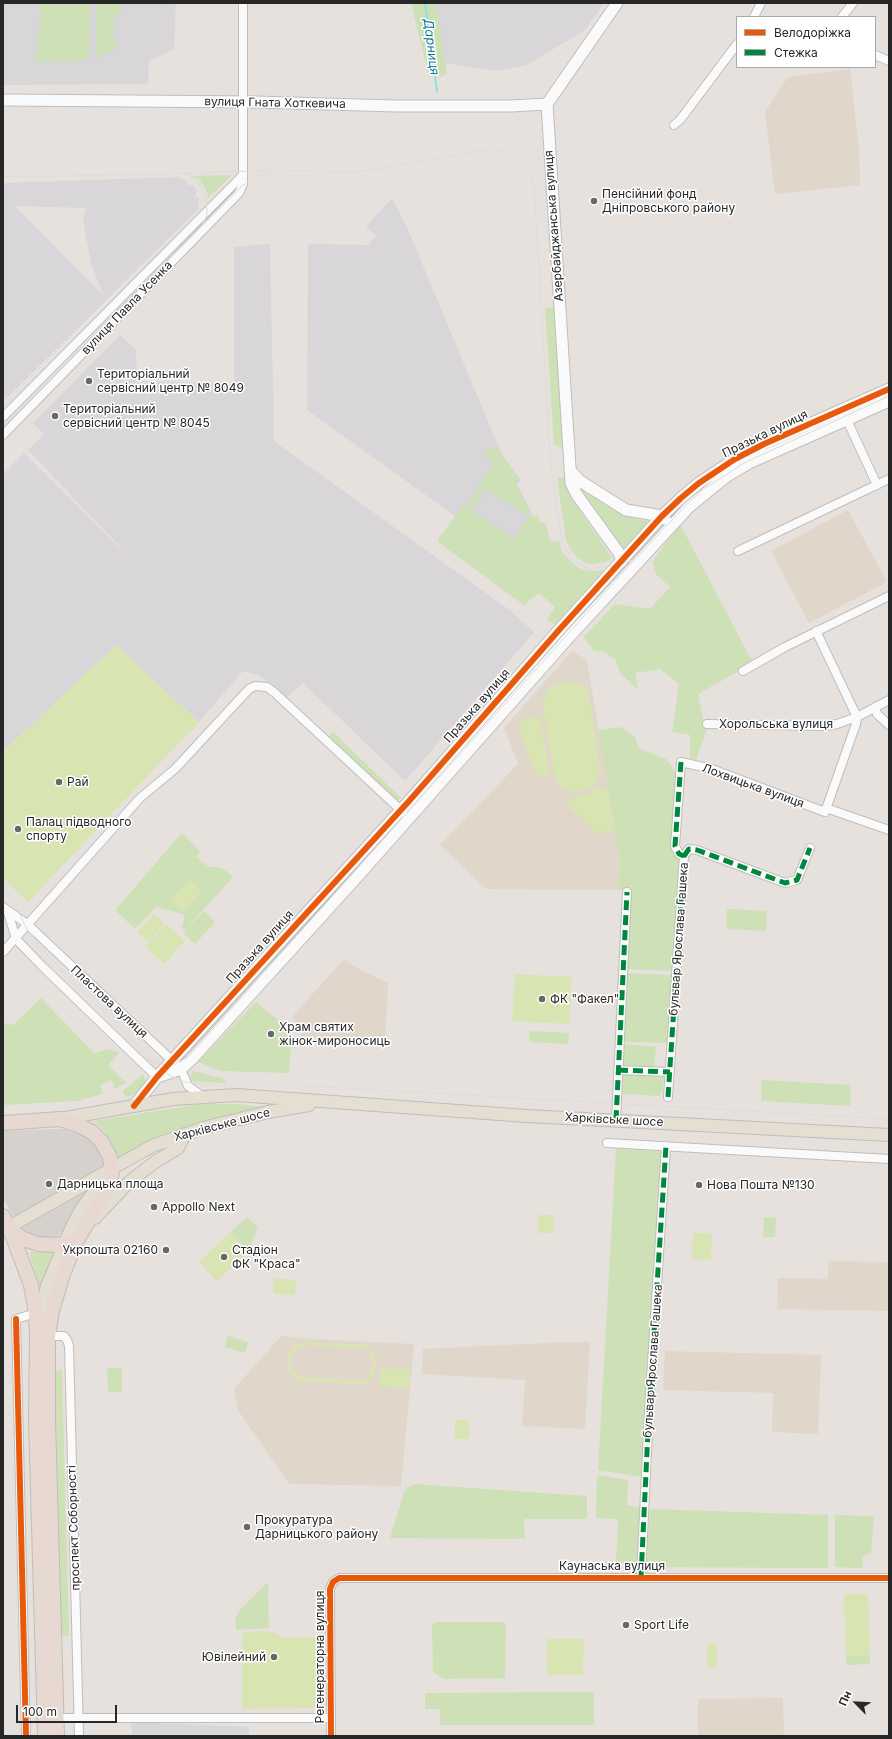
<!DOCTYPE html>
<html>
<head>
<meta charset="utf-8">
<style>
	body { margin:0 }
	#map { position:relative; width:892px; height:1739px; overflow:hidden; background:#e6e1dc; font-family:Inter,sans-serif }
	canvas { display:block }
	.frame { position:absolute; inset:0; border:4px solid #272727; pointer-events:none }
	.legend { position:absolute; left:736px; top:16px; width:140px; height:52px; box-sizing:border-box; background:#fff; border:1px solid #a9a9a9; margin:0; padding:5px 7px; list-style:none; font-size:12px; color:#272727 }
	.legend li { display:flex; align-items:center; gap:8px; height:20px }
	.legend b { width:20px; border:1px solid #a9a9a9 }
	.north { position:absolute; left:836px; top:1683px; width:40px; height:40px; -webkit-text-stroke:3px #fff; paint-order:stroke; rotate:294deg; font-size:11px; font-weight:700; line-height:16px; text-align:center; color:#272727 }
	.north::after { content:''; display:block; margin:auto; width:14px; height:18px; background:#272727; clip-path:polygon(50% 0,100% 100%,50% 72%,0 100%) }
	.scale { position:absolute; left:16px; top:1705px; width:101px; height:18px; box-sizing:border-box; border:2px solid #272727; border-top:0; padding-left:5px; font-size:12px; line-height:14px; white-space:nowrap; color:#272727; -webkit-text-stroke:3px #fff; paint-order:stroke }
</style>
</head>
<body>
<div id="map">
<canvas width="892" height="1739"></canvas>
<div class="frame"></div>
<ul class="legend">
<li><b style="height:5px;background:#e8590c"></b>Велодоріжка</li>
<li><b style="height:5px;background:#00873e"></b>Стежка</li>
</ul>
<div class="north">Пн</div>
<div class="scale">100 m</div>
</div>
<script>
const g = document.querySelector('canvas').getContext('2d');
g.lineJoin = 'round';
function paint(path, color) { g.fillStyle = color; g.fill(path, 'evenodd'); }
const shape = rows => new Path2D(rows.map(r => 'M' + r).join(''));
function stroke(path, color, width, dash) { g.strokeStyle = color; g.lineWidth = width; g.lineCap = dash ? 'butt' : 'round'; g.setLineDash(dash || []); g.stroke(path); }
function drawText(font, color, halo, rows, align = 'center') {
  g.font = font + ' Inter,sans-serif'; g.lineWidth = 3; g.setLineDash([]); g.textBaseline = 'middle'; g.strokeStyle = halo; g.fillStyle = color; for (const [text, x, y, turn = 0] of rows) {
    g.save(); g.translate(x, y); g.rotate((+turn || 0) * Math.PI / 180); g.textAlign = isNaN(turn) ? turn : align; if (halo) g.strokeText(text, 0, 0); g.fillText(text, 0, 0); g.restore();
  }
}
const industrial = shape([
	[3,3,176,3,174,49,149,61,148,84,3,85],
	[436,3,604,3,585,30,527,65,498,71,444,63],
	[179,177,179,179,183,178,186,181,188,185,192,185,197,191,195,197,199,197,198,209,3,402,3,183],
	[15,206,86,208,83,220,91,263,103,295],
	[392,198,409,232,501,453,521,480,517,484,532,514,517,555,455,516,307,410,308,244,368,245,376,236,366,227],
	[270,244,274,441,508,609,534,632,405,781,303,683,286,698,259,675,243,671,199,722,116,645,3,752,3,474,24,453,140,568,28,450,44,434,33,423,120,335,136,350,137,381,212,383,234,385,234,247],
	[131,1722,249,1727,249,1736,132,1736]
]);
const education = shape([
	[850,69,859,149,860,185,775,194,765,112,788,77],
	[848,510,887,582,809,623,771,551],
	[572,651,587,660,618,847,620,864,617,890,486,889,440,845,518,764,504,728],
	[344,959,355,967,388,983,385,1044,301,1042,301,1033,297,1023,292,1017],
	[828,1261,889,1262,889,1311,777,1309,778,1278,828,1279],
	[281,1336,309,1339,414,1344,401,1486,289,1484,238,1410,234,1389],
	[567,1342,590,1342,585,1429,522,1426,525,1380,422,1374,423,1349],
	[665,1351,821,1355,818,1434,772,1432,773,1393,663,1390],
	[783,1698,784,1736,698,1736,698,1699]
]);
const green = shape([
	[41,3,90,3,89,60,36,62],
	[97,3,127,3,124,4,114,20,113,36,118,48,96,57],
	[411,3,436,3,447,74,440,77,429,76],
	[232,175,208,198,206,190,203,185,199,180,191,176],
	[554,307,563,448,554,445,545,308],
	[490,448,498,449,519,480,516,484,530,511,527,515,485,489,471,511,514,539,529,516,538,515,541,523,546,523,550,542,559,541,562,552,578,568,590,571,605,570,555,625,547,619,555,607,539,593,524,605,438,542,439,538,463,505,466,507,495,462,483,454],
	[557,477,566,479,566,487,568,493,612,558,606,562,591,564,584,562,577,557,571,550,566,540],
	[576,483,621,513,637,519,652,521,624,551,588,503],
	[680,524,753,663,698,694,704,724,708,726,696,760,690,758,690,735,672,732,679,684,660,669,635,673,638,690,620,673,616,660,604,652,594,651,584,637,615,604,650,609,670,587,656,574,652,562],
	[620,727,636,738,637,745,642,750,666,759,671,765,677,776,679,858,682,860,673,971,626,969,625,890,617,890,620,864,618,847,598,730],
	[333,732,401,798,397,801,329,736],
	[182,833,200,851,196,857,209,867,216,867,225,870,233,877,185,930,182,927,185,917,183,914,156,907,135,929,115,910],
	[727,909,767,911,766,931,726,929],
	[204,911,215,922,195,944,183,933],
	[626,973,672,975,667,1043,622,1042],
	[41,998,94,1053,110,1049,119,1053,108,1065,126,1083,115,1089,112,1080,100,1085,103,1094,77,1101,3,1105,3,1023,13,1025],
	[256,1002,279,1021,289,1037,291,1045,289,1073,221,1071,198,1062],
	[530,1031,569,1033,568,1044,529,1042],
	[622,1044,656,1047,654,1069,625,1067,621,1063],
	[192,1071,225,1079,225,1083,190,1081],
	[625,1071,664,1076,662,1092,659,1096,623,1094,619,1092,620,1076],
	[143,1074,145,1081,143,1087,136,1094,125,1097,123,1091],
	[762,1080,851,1085,850,1106,761,1101],
	[200,1104,237,1104,264,1107,205,1121,182,1128,141,1146,117,1160,112,1143,104,1131,94,1121],
	[616,1149,662,1151,641,1477,598,1470],
	[247,1217,258,1228,248,1251,231,1232],
	[764,1217,776,1218,775,1237,763,1237],
	[29,1252,54,1252,40,1288],
	[228,1336,248,1342,245,1353,225,1347],
	[107,1368,122,1368,122,1392,108,1392],
	[62,1370,69,1636,64,1636,61,1631,55,1371],
	[597,1475,628,1480,627,1505,640,1508,637,1564,616,1563,618,1519,596,1518],
	[414,1484,587,1496,587,1519,524,1519,525,1539,390,1538,405,1490],
	[650,1509,828,1515,828,1568,646,1567],
	[835,1515,873,1516,874,1518,871,1553,863,1556,862,1568,835,1567],
	[268,1582,269,1628,236,1630,235,1619,240,1610],
	[435,1622,503,1622,506,1624,505,1678,444,1679,433,1672,432,1626],
	[846,1656,870,1656,870,1664,846,1665],
	[594,1692,594,1725,440,1725,440,1709,425,1709,425,1693]
]);
const pitch = shape([
	[116,645,199,722,28,902,3,878,3,752],
	[563,681,577,683,586,688,589,695,600,767,598,782,590,788,581,791,573,792,566,790,559,785,554,773,543,708,545,696,548,689],
	[540,716,543,733,550,775,536,775,522,737,519,720],
	[598,787,608,791,614,828,600,836,566,805,574,797,589,794],
	[189,879,202,891,183,912,170,900],
	[154,914,164,924,148,942,137,932],
	[166,924,185,941,164,964,145,947],
	[515,974,572,977,569,1024,512,1021],
	[538,1215,554,1215,553,1233,538,1233],
	[231,1232,248,1251,217,1281,199,1262],
	[693,1233,712,1234,711,1260,692,1259],
	[274,1278,296,1280,295,1295,273,1293],
	[303,1342,367,1345,375,1357,375,1373,371,1379,365,1384,301,1381,290,1373,287,1361,291,1348],
	[304,1345,366,1348,370,1354,372,1361,372,1368,369,1375,364,1381,302,1377,293,1371,290,1361,295,1351],
	[380,1368,410,1369,409,1388,379,1386],
	[455,1420,469,1420,469,1439,455,1439],
	[844,1594,868,1594,870,1656,846,1656],
	[269,1631,284,1638,318,1637,318,1708,242,1709,242,1633],
	[547,1639,584,1639,583,1675,547,1675],
	[707,1644,717,1644,717,1667,707,1667]
]);
const plaza = shape([
	[51,1129,66,1129,85,1135,94,1142,105,1161,104,1170,66,1229,55,1238,48,1239,32,1237,21,1230,3,1198,3,1131]
]);
const stream = shape([
	[425,3,437,92]
]);
const street = shape([
	[754,17,761,3],
	[842,17,853,3],
	[875,55,889,61],
	[674,125,680,120,737,44],
	[3,417,242,176],
	[847,420,877,485],
	[3,435,239,193,243,184,243,3],
	[738,551,889,479],
	[743,671,785,647,889,596],
	[875,707,877,714,889,725],
	[707,724,826,726,837,724,857,717,889,700],
	[826,808,889,830],
	[684,856,679,854,675,846,681,762,712,769,825,812,856,724,857,717,816,631],
	[684,856,689,849,697,850,785,883,797,880,810,848],
	[3,907,27,924,181,1069,188,1086,202,1096],
	[8,912,16,939,42,966,157,1077],
	[3,952,140,798,175,769,249,689,255,686,267,687,275,693,404,813],
	[618,1070,670,1072],
	[668,1097,684,856],
	[616,1120,627,892],
	[607,1143,889,1159],
	[48,1336,64,1336,67,1340,69,1346,79,1736],
	[641,1577,649,1410,666,1146],
	[56,1718,331,1718],
	[26,1736,16,1319,36,1313],
	[331,1736,330,1589,333,1582,339,1578,889,1578]
]);
const secondary = shape([
	[617,3,547,104,571,483,577,495,619,553,622,561],
	[3,100,255,102,396,106,511,106,547,104],
	[570,470,580,481,626,510,662,516,665,519],
	[157,1077,181,1069,191,1060,358,876,570,636,689,507,727,476,749,463,889,401],
	[134,1106,157,1077,410,800,559,630,662,516,681,498,699,483,735,459,764,444,889,389]
]);
const primary = shape([
	[60,1119,173,1099,237,1095,527,1116,889,1135],
	[95,1218,129,1182,155,1162,178,1148,185,1134],
	[9,1227,152,1146,203,1128,268,1112,309,1105],
	[39,1320,47,1286,73,1224,82,1208,108,1174]
]);
const highway = shape([
	[3,1123,60,1119,78,1125,92,1132,101,1141,110,1157,112,1169,111,1179,104,1195,77,1240,63,1274,52,1311,48,1336,48,1421,57,1736],
	[3,1216,13,1237,31,1285,36,1313,37,1334,36,1421,45,1736],
	[10,1229,21,1238,38,1244,56,1245,77,1240]
]);
const tram = shape([
	[185,174,198,182,206,198,207,215,203,224],
	[3,177,173,174,276,170,352,172,385,168,482,150,500,150,512,153,520,159,527,168,534,186,551,469,563,546,574,561,580,565,590,569,618,565,633,560],
	[3,427,242,186,256,177,267,172],
	[3,885,14,900,25,926,42,950,163,1071,173,1077,185,1082,230,1086,308,1086,889,1119],
	[145,1057,154,1063,168,1065,175,1064,188,1057,626,569,686,505,704,489,744,463,889,396]
]);
const quiet = shape([
	[681,762,675,846,679,854,684,856],
	[684,856,689,849,697,850,785,883,797,880,810,848],
	[618,1070,670,1072],
	[668,1097,684,856],
	[616,1120,627,892],
	[641,1577,649,1410,666,1146]
]);
const cycleway = shape([
	[134,1106,157,1077,410,800,559,630,662,516,681,498,699,483,735,459,764,444,889,389],
	[16,1319,26,1736],
	[331,1736,330,1589,333,1582,339,1578,889,1578]
]);
const markers = [
	[594,201,4,"#6a6866"],
	[89,381,4,"#6a6866"],
	[55,416,4,"#6a6866"],
	[59,782,4,"#6a6866"],
	[18,829,4,"#6a6866"],
	[542,999,4,"#6a6866"],
	[271,1034,4,"#6a6866"],
	[49,1184,4,"#6a6866"],
	[699,1185,4,"#6a6866"],
	[154,1207,4,"#6a6866"],
	[166,1250,4,"#6a6866"],
	[224,1257,4,"#6a6866"],
	[247,1527,4,"#6a6866"],
	[626,1625,4,"#6a6866"],
	[274,1657,4,"#6a6866"]
];
const streetNames = [
	["вулиця Гната Хоткевича",275,103,1],
	["Азербайджанська вулиця",554,226,-94],
	["вулиця Павла Усенка",127,308,-46],
	["Празька вулиця",765,434,-26],
	["Празька вулиця",477,706,-49],
	["Хорольська вулиця",776,724],
	["Лохвицька вулиця",753,786,20],
	["бульвар Ярослава Гашека",679,939,-86],
	["Празька вулиця",260,947,-48],
	["Пластова вулиця",109,1002,43],
	["Харківське шосе",614,1120,3],
	["Харківське шосе",222,1125,-15],
	["бульвар Ярослава Гашека",653,1361,-86],
	["проспект Соборності",74,1528,-92],
	["Каунаська вулиця",612,1566],
	["Регенераторна вулиця",320,1657,-90]
];
const poiNames = [
	["Пенсійний фонд",602,194],
	["Дніпровського району",602,208],
	["Територіальний",97,374],
	["сервісний центр № 8049",97,388],
	["Територіальний",63,409],
	["сервісний центр № 8045",63,423],
	["Рай",67,782],
	["Палац підводного",26,822],
	["спорту",26,836],
	["ФК \"Факел\"",550,999],
	["Храм святих",279,1027],
	["жінок-мироносиць",279,1041],
	["Дарницька площа",57,1184],
	["Нова Пошта №130",707,1185],
	["Appollo Next",162,1207],
	["Укрпошта 02160",158,1250,"right"],
	["Стадіон",232,1250],
	["ФК \"Краса\"",232,1264],
	["Прокуратура",255,1520],
	["Дарницького району",255,1534],
	["Sport Life",634,1625],
	["Ювілейний",266,1657,"right"]
];
const waterNames = [
	["Дарниця",431,47,83]
];
paint(industrial, '#d8d6d8');
paint(education, '#e1d6ca');
paint(green, '#cee0b6');
paint(pitch, '#d9e4b3');
paint(plaza, '#d6d1cc');
stroke(stream, '#92dee5', 2);
stroke(street, '#bfbebe', 10);
stroke(secondary, '#bfbebe', 13);
stroke(primary, '#bfbdbb', 14);
stroke(highway, '#bfbdbb', 16);
stroke(street, '#fbfafa', 8);
stroke(secondary, '#fbfafa', 11);
stroke(primary, '#e4ded3', 12);
stroke(highway, '#e7d8d2', 14);
stroke(tram, '#dcdcdd', 1);
stroke(quiet, '#00873e', 5, [10, 5]);
stroke(cycleway, '#e8590c', 6);
for (const [x, y, r, color] of markers) { const dot = new Path2D(); dot.arc(x, y, r, 0, 2 * Math.PI); g.fillStyle = color; g.fill(dot); stroke(dot, '#fff', 1.5); }
drawText('12px', '#272727', '#fff', streetNames);
drawText('12px', '#272727', '#fff', poiNames, 'left');
drawText('italic 13px', '#127990', '#fff', waterNames);
</script>
</body>
</html>
